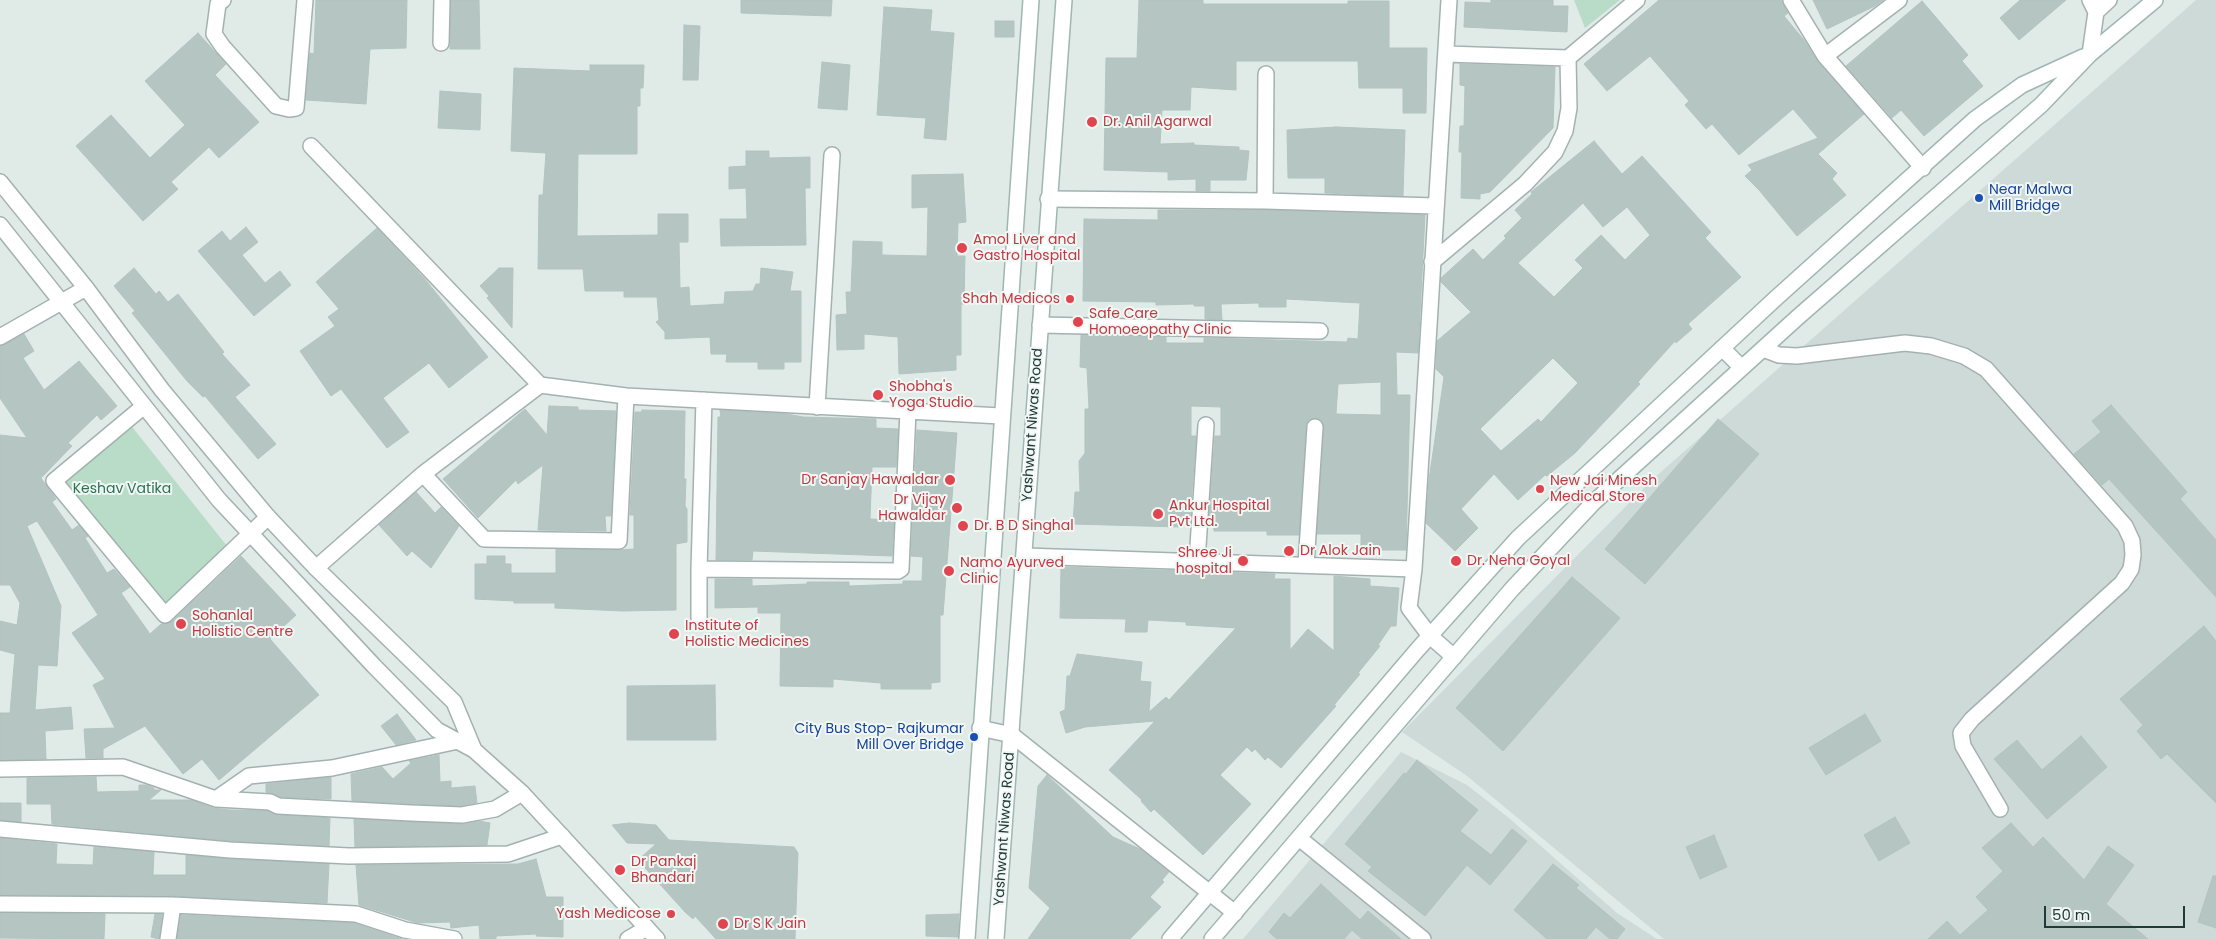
<!DOCTYPE html>
<html>
<head>
<meta charset="utf-8">
<style>
	body { margin:0 }
	#map { position:relative; width:2216px; height:939px; overflow:hidden; background:#e0ebe8; font-family:Poppins,sans-serif }
	canvas { display:block }
	.scale { position:absolute; left:2044px; top:906px; width:141px; height:22px; box-sizing:border-box; border:2px solid #213a38; border-top:0; padding-left:6px; font-size:15px; line-height:18px; white-space:nowrap; color:#213a38; -webkit-text-stroke:4px #f0f7f5; paint-order:stroke }
</style>
</head>
<body>
<div id="map">
<canvas width="2216" height="939"></canvas>
<div class="scale">50 m</div>
</div>
<script>
const g = document.querySelector('canvas').getContext('2d');
g.lineJoin = 'round';
function paint(path, color) { g.fillStyle = color; g.fill(path, 'evenodd'); }
const shape = rows => new Path2D(rows.map(r => 'M' + r).join(''));
function stroke(path, color, width, dash) { g.strokeStyle = color; g.lineWidth = width; g.lineCap = dash ? 'butt' : 'round'; g.setLineDash(dash || []); g.stroke(path); }
function drawText(font, color, halo, rows, align = 'center') {
  g.font = font + ' Poppins,sans-serif'; g.lineWidth = 4; g.setLineDash([]); g.textBaseline = 'middle'; g.strokeStyle = halo; g.fillStyle = color; for (const [text, x, y, turn = 0] of rows) {
    g.save(); g.translate(x, y); g.rotate((+turn || 0) * Math.PI / 180); g.textAlign = isNaN(turn) ? turn : align; if (halo) g.strokeText(text, 0, 0); g.fillText(text, 0, 0); g.restore();
  }
}
const built = shape([
	[2196,0,2216,0,2216,939,1664,939,1467,776,1402,732,1653,479],
	[1401,752,1467,785,1509,818,1617,913,1657,939,1243,939]
]);
const green = shape([
	[1574,0,1620,0,1585,28],
	[129,423,227,546,169,609,52,484]
]);
const building = shape([
	[316,0,407,0,406,48,370,49,366,104,306,100,310,53,314,54,316,0],
	[451,0,479,0,480,49,450,49,451,0],
	[741,0,832,0,831,16,741,13,741,0],
	[1139,0,1203,0,1203,4,1348,4,1348,1,1389,1,1389,48,1427,48,1426,113,1403,113,1403,88,1359,88,1358,61,1236,61,1236,90,1191,87,1190,110,1162,110,1160,144,1194,143,1194,145,1239,147,1239,150,1249,151,1246,180,1210,180,1210,191,1196,191,1196,179,1168,180,1168,172,1104,170,1106,58,1137,58,1139,0],
	[1491,0,1553,0,1553,6,1568,6,1567,32,1464,27,1465,2,1491,3,1491,0],
	[1659,0,1781,0,1788,13,1784,16,1804,40,1818,62,1864,114,1818,154,1837,173,1832,179,1846,195,1797,236,1759,190,1745,176,1752,170,1748,165,1818,138,1793,109,1739,155,1712,124,1706,129,1685,105,1689,101,1650,56,1607,91,1584,64,1659,0],
	[1813,0,1883,0,1875,6,1827,29,1813,0],
	[2020,0,2066,0,2019,40,2000,18,2020,0],
	[1922,1,1968,55,1962,61,1983,86,1924,136,1901,110,1892,118,1846,66,1922,1],
	[884,7,932,10,930,31,954,33,946,140,924,138,926,118,877,115,884,7],
	[995,21,1014,21,1014,37,995,37,995,21],
	[684,25,700,26,698,80,683,80,684,25],
	[198,33,226,64,215,75,259,122,219,158,209,147,171,182,178,189,143,221,76,146,111,115,150,158,185,125,145,81,198,33],
	[822,62,850,65,847,110,818,108,822,62],
	[1460,64,1555,67,1553,128,1490,192,1480,194,1480,199,1461,198,1462,152,1459,152,1460,126,1464,126,1465,86,1460,85,1460,64],
	[590,65,644,65,643,88,640,88,640,106,637,106,637,154,578,154,577,236,658,235,658,214,688,214,688,242,679,242,680,288,689,287,690,306,724,304,725,292,753,291,756,284,760,284,761,268,793,272,790,291,801,291,801,362,784,362,784,369,758,369,758,362,726,362,727,354,711,354,710,337,665,339,665,332,656,322,659,320,657,297,624,297,624,291,585,291,583,269,538,269,539,195,543,195,546,153,511,151,514,68,590,71,590,65],
	[440,91,481,94,480,130,438,128,440,91],
	[1336,127,1405,130,1403,196,1325,193,1325,178,1288,178,1287,130,1336,127],
	[1594,141,1622,174,1642,156,1711,232,1705,238,1741,277,1688,324,1692,329,1676,343,1675,341,1638,382,1640,384,1575,453,1547,476,1545,475,1518,500,1494,474,1461,509,1478,528,1455,551,1426,523,1429,480,1444,377,1436,369,1437,341,1471,312,1441,282,1441,278,1473,249,1483,260,1506,238,1504,236,1522,218,1515,210,1532,194,1531,192,1594,141],
	[1583,203,1603,227,1627,207,1650,235,1625,260,1601,235,1575,260,1583,268,1554,297,1518,263,1583,203],
	[1553,358,1578,383,1541,422,1538,419,1501,451,1480,429,1553,358],
	[746,151,769,151,769,158,810,157,810,188,805,188,806,245,721,246,720,219,747,219,746,188,729,189,729,167,746,166,746,151],
	[963,174,966,222,958,223,957,256,965,256,964,304,961,304,961,355,956,355,956,370,899,374,898,337,864,334,864,349,837,350,836,315,847,314,846,292,851,292,853,241,882,242,882,255,927,256,928,207,912,208,912,175,963,174],
	[1158,210,1265,210,1425,215,1418,353,1396,352,1397,395,1410,395,1406,550,1361,550,1361,534,1317,534,1324,428,1323,422,1316,418,1310,419,1306,426,1299,535,1267,535,1267,531,1214,531,1213,518,1209,518,1215,436,1221,436,1221,407,1191,406,1191,436,1196,436,1190,518,1180,518,1179,527,1073,524,1075,492,1080,492,1079,461,1085,453,1085,409,1089,409,1087,368,1080,367,1081,335,1166,337,1166,343,1204,343,1204,338,1347,342,1348,338,1358,339,1360,303,1286,299,1286,307,1259,307,1259,303,1221,304,1222,320,1205,319,1205,306,1194,306,1194,304,1156,305,1156,302,1083,301,1084,219,1158,220,1158,210],
	[1381,382,1381,415,1336,414,1338,384,1381,382],
	[246,227,258,242,242,255,265,283,280,271,291,285,254,316,198,251,222,231,230,241,246,227],
	[377,228,424,278,488,357,449,388,429,363,383,398,409,432,387,448,341,389,331,396,300,351,335,326,328,317,339,309,316,282,377,228],
	[134,268,156,294,159,291,168,302,178,294,224,352,222,354,250,385,235,397,276,444,258,459,205,396,203,397,187,381,132,313,135,311,114,286,134,268],
	[499,268,513,268,512,328,487,298,489,296,480,286,499,268],
	[24,334,34,351,23,358,44,390,79,361,117,406,101,420,97,415,68,443,72,446,41,478,56,499,52,502,72,530,79,525,88,536,85,538,107,573,114,569,130,587,121,593,150,634,161,624,171,622,241,556,296,615,270,639,319,695,219,780,202,759,183,774,145,726,103,749,103,758,86,758,84,729,115,728,93,685,105,679,72,633,98,615,37,521,27,526,61,606,57,666,38,665,35,710,71,707,73,729,45,731,46,759,0,760,0,713,10,713,15,654,0,650,0,621,17,625,20,603,10,585,0,585,0,435,27,438,0,398,0,346,24,334],
	[2111,405,2187,492,2180,499,2216,540,2216,597,2109,479,2102,485,2074,454,2101,432,2092,421,2111,405],
	[549,406,578,407,578,410,616,411,611,516,605,516,606,531,538,530,543,465,518,484,516,480,478,518,443,479,525,409,547,435,549,406],
	[642,410,685,411,684,479,686,479,685,506,687,509,687,542,676,544,676,610,623,611,555,608,555,603,514,603,514,601,475,599,475,564,487,564,487,556,505,556,505,564,511,564,511,573,556,573,556,549,619,550,634,549,634,515,630,515,635,412,642,412,642,410],
	[720,410,787,414,803,417,876,419,876,428,898,429,896,467,872,467,870,519,894,520,892,556,753,551,752,560,716,560,718,417,721,417,720,410],
	[1718,419,1759,454,1645,584,1605,549,1718,419],
	[917,430,957,433,943,615,940,615,940,682,931,683,931,689,881,689,881,683,833,679,833,687,780,686,781,613,758,613,758,607,715,608,715,579,752,579,752,586,807,584,807,582,849,582,849,586,903,584,903,581,922,581,923,557,911,556,917,430],
	[416,492,435,513,441,507,459,526,431,568,412,551,407,556,379,525,416,492],
	[1061,567,1275,574,1274,579,1290,579,1290,650,1308,629,1334,651,1334,576,1370,579,1370,586,1399,588,1396,626,1391,626,1378,645,1380,646,1358,673,1360,674,1334,705,1336,706,1281,768,1268,757,1265,760,1255,749,1252,752,1247,747,1220,775,1251,804,1203,855,1154,809,1151,812,1141,801,1142,800,1109,770,1155,721,1085,727,1066,733,1060,712,1065,710,1067,676,1070,676,1077,654,1142,662,1140,681,1151,682,1149,712,1166,697,1169,700,1236,628,1186,625,1186,622,1148,620,1147,632,1125,632,1126,619,1060,618,1061,567],
	[1572,577,1620,618,1503,751,1456,708,1572,577],
	[2204,626,2216,641,2216,803,2167,754,2161,759,2137,731,2143,725,2120,699,2204,626],
	[715,685,716,740,627,740,627,686,715,685],
	[397,714,416,740,396,745,381,726,397,714],
	[1865,714,1881,741,1826,775,1809,748,1865,714],
	[2081,736,2107,767,2047,819,1994,759,2017,740,2042,770,2081,736],
	[439,755,440,782,451,781,451,788,475,786,477,803,461,806,352,801,351,774,382,767,393,779,411,763,409,761,439,755],
	[1417,760,1478,810,1460,831,1491,855,1512,829,1527,841,1490,885,1467,865,1425,916,1368,871,1372,867,1345,844,1404,773,1406,774,1417,760],
	[1047,775,1113,837,1140,849,1169,872,1162,880,1164,882,1150,897,1161,907,1130,939,1028,939,1050,908,1029,888,1038,786,1047,775],
	[96,777,97,792,139,791,139,785,147,785,154,788,154,790,161,790,149,800,191,800,213,808,230,810,268,811,278,815,330,818,329,846,231,841,52,824,51,804,27,804,27,778,96,777],
	[331,777,331,799,280,797,266,792,266,784,331,777],
	[0,803,21,803,21,822,0,820,0,803],
	[1895,817,1910,843,1879,861,1864,835,1895,817],
	[354,819,462,824,479,821,490,823,487,845,355,847,354,819],
	[629,823,656,825,669,840,794,847,798,853,795,939,716,939,695,916,693,919,685,912,638,860,656,844,627,843,612,825,629,823],
	[2011,823,2033,847,2043,837,2084,880,2108,846,2134,865,2106,904,2148,939,1928,939,1947,921,1960,935,1988,910,1976,897,2003,871,1982,848,2011,823],
	[1714,835,1727,867,1700,879,1686,847,1714,835],
	[0,838,57,844,56,864,93,865,94,847,154,852,153,875,186,875,186,855,329,864,327,903,173,896,0,895,0,838],
	[536,859,546,897,563,897,563,937,536,936,537,934,496,936,496,939,480,939,479,925,451,928,450,922,418,923,359,905,356,865,518,864,536,859],
	[1553,864,1579,885,1576,888,1625,929,1617,939,1610,939,1596,927,1586,939,1547,939,1514,910,1553,864],
	[2213,876,2216,876,2216,928,2198,922,2213,876],
	[1321,884,1360,920,1368,911,1401,939,1362,939,1352,930,1344,939,1277,939,1269,932,1284,913,1290,918,1321,884],
	[0,913,105,914,104,939,0,938,0,913],
	[155,914,162,914,159,939,151,937,155,914],
	[959,914,958,937,926,936,926,915,959,914],
	[181,915,354,923,402,939,177,939,181,915]
]);
const minor = shape([
	[223,0,218,4,214,34,223,47,276,106,289,109,296,108,305,0],
	[1449,0,1414,569,1409,608,1430,636,1454,657],
	[1791,0,1825,56,1923,168],
	[2096,12,2109,0],
	[441,43,442,0],
	[1446,54,1568,58,1637,0],
	[2090,54,2096,12,2090,0],
	[1825,56,1899,0],
	[311,146,540,385],
	[1048,199,1265,201,1435,206],
	[1265,201,1266,74],
	[1432,262,1525,184,1555,152,1565,131,1569,108,1568,58],
	[1040,325,1320,331],
	[0,337,86,288],
	[1763,349,1779,355,1797,356,1905,343,1931,346,1964,356,1986,369,2125,526,2132,541,2133,555,2131,569,2122,583,1972,719,1961,733,1963,746,2000,809],
	[704,400,699,569,898,571,901,569,908,411],
	[144,406,54,481,165,615,268,517],
	[817,407,832,155],
	[423,474,484,539,619,541,626,396],
	[1025,556,1414,569],
	[1197,561,1206,425],
	[1306,565,1315,427],
	[316,568,423,474,540,385,626,396,1001,416],
	[699,618,699,569],
	[980,728,1012,735,1235,913],
	[0,769,123,767,216,799,270,802,278,806,411,813,462,815,495,809,522,793],
	[216,799,249,776,332,768,458,741],
	[0,829,230,850,349,856,508,854,562,836],
	[1299,838,1423,939],
	[0,904,173,905,356,914,405,930,454,939],
	[168,939,173,905],
	[628,939,647,928]
]);
const tertiary = shape([
	[0,182,86,288,162,390,268,517,316,568,454,702,474,750],
	[0,225,219,500,250,533,374,666,437,730,474,750,522,793,657,939]
]);
const secondary = shape([
	[1722,348,1742,368],
	[967,939,1031,0],
	[996,939,1064,0],
	[1170,939,1418,649,1518,538,1775,299,1975,119,2022,85,2083,57],
	[1212,939,1512,589,1593,503,1798,317,2041,105,2090,54,2155,0]
]);
const markers = [
	[1092,122,6,"#e0444e"],
	[1979,198,5,"#1a4fb4"],
	[962,248,6,"#e0444e"],
	[1070,299,5,"#e0444e"],
	[1078,322,6,"#e0444e"],
	[878,395,6,"#e0444e"],
	[950,480,6,"#e0444e"],
	[1540,489,5,"#e0444e"],
	[957,508,6,"#e0444e"],
	[1158,514,6,"#e0444e"],
	[963,526,6,"#e0444e"],
	[1289,551,6,"#e0444e"],
	[1243,561,6,"#e0444e"],
	[1456,561,6,"#e0444e"],
	[949,571,6,"#e0444e"],
	[181,624,6,"#e0444e"],
	[674,634,6,"#e0444e"],
	[974,737,5,"#1a4fb4"],
	[620,870,6,"#e0444e"],
	[671,914,5,"#e0444e"],
	[723,924,6,"#e0444e"]
];
const healthNames = [
	["Dr. Anil Agarwal",1103,122],
	["Amol Liver and",973,240],
	["Gastro Hospital",973,256],
	["Shah Medicos",1060,299,"right"],
	["Safe Care",1089,314],
	["Homoeopathy Clinic",1089,330],
	["Shobha's",889,387],
	["Yoga Studio",889,403],
	["Dr Sanjay Hawaldar",939,480,"right"],
	["New Jai Minesh",1550,481],
	["Medical Store",1550,497],
	["Dr Vijay",946,500,"right"],
	["Hawaldar",946,516,"right"],
	["Ankur Hospital",1169,506],
	["Pvt Ltd.",1169,522],
	["Dr. B D Singhal",974,526],
	["Dr Alok Jain",1300,551],
	["Shree Ji",1232,553,"right"],
	["hospital",1232,569,"right"],
	["Dr. Neha Goyal",1467,561],
	["Namo Ayurved",960,563],
	["Clinic",960,579],
	["Sohanlal",192,616],
	["Holistic Centre",192,632],
	["Institute of",685,626],
	["Holistic Medicines",685,642],
	["Dr Pankaj",631,862],
	["Bhandari",631,878],
	["Yash Medicose",661,914,"right"],
	["Dr S K Jain",734,924]
];
const transitNames = [
	["Near Malwa",1989,190],
	["Mill Bridge",1989,206],
	["City Bus Stop- Rajkumar",964,729,"right"],
	["Mill Over Bridge",964,745,"right"]
];
const streetNames = [
	["Yashwant Niwas Road",1033,425,-86],
	["Yashwant Niwas Road",1005,829,-86]
];
const parkNames = [
	["Keshav Vatika",122,489]
];
paint(built, '#cedad7');
paint(green, '#b8dcc8');
paint(building, '#b5c5c1');
stroke(building, '#b2c4c0', 1);
stroke(minor, '#a3b2b0', 18);
stroke(tertiary, '#a3b2b0', 18);
stroke(secondary, '#9fb6b2', 18);
stroke(minor, '#fff', 15);
stroke(tertiary, '#fff', 15);
stroke(secondary, '#fff', 15);
for (const [x, y, r, color] of markers) { const dot = new Path2D(); dot.arc(x, y, r, 0, 2 * Math.PI); g.fillStyle = color; g.fill(dot); stroke(dot, '#f0f7f5', 2); }
drawText('14px', '#be3a42', '#f0f7f5', healthNames, 'left');
drawText('14px', '#164399', '#f0f7f5', transitNames, 'left');
drawText('14px', '#213a38', '#f0f7f5', streetNames);
drawText('14px', '#2c7153', '#f0f7f5', parkNames);
</script>
</body>
</html>
